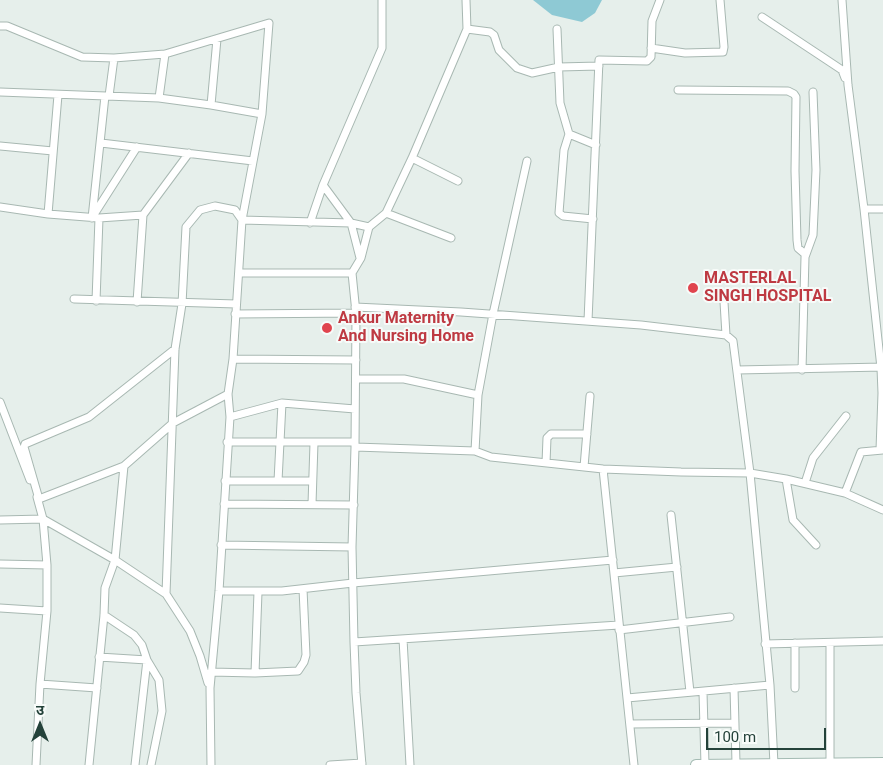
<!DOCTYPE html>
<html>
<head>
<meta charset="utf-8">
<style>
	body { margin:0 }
	#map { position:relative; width:883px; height:765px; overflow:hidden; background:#e6efeb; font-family:Roboto,"Noto Sans Devanagari",sans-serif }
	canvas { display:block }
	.north { position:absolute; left:15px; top:700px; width:50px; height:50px; -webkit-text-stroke:4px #f7fbf9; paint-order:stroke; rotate:0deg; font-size:14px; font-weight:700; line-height:20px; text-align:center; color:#24423a }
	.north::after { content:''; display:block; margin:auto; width:18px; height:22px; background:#24423a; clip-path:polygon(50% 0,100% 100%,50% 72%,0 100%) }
	.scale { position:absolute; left:706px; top:728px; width:120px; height:22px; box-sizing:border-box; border:2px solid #24423a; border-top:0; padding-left:6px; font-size:15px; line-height:18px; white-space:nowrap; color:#24423a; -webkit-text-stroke:4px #f7fbf9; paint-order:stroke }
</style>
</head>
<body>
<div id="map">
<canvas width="883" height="765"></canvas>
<div class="north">उ</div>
<div class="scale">100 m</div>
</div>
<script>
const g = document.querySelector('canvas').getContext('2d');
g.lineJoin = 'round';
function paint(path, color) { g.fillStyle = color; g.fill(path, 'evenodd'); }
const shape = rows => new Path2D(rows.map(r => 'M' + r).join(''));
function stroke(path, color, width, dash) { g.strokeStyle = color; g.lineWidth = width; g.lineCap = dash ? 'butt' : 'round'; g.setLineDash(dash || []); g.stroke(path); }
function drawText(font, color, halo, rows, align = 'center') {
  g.font = font + ' Roboto,sans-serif'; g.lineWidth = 4; g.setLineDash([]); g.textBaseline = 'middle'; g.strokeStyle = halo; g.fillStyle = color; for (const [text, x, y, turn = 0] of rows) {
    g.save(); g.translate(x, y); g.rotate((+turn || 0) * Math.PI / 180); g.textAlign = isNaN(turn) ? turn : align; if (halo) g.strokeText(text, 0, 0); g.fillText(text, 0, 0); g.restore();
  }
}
const water = shape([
	[533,0,602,0,595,13,582,22,552,15]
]);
const street = shape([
	[842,0,848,85,864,209,881,368,882,393,880,450],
	[762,17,842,70,845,78],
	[0,26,7,26,82,57,114,58,165,54,269,23,262,114,242,220,233,359,228,394,230,417,219,591,210,688,211,765],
	[467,29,490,32,494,35,499,50,517,68,532,73,559,67,599,66],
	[557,29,560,103,569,134,596,145],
	[651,48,685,53,723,52,724,47,720,0],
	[678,90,788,91,794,94,796,97,795,171,797,240,798,248,805,254],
	[0,92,159,98,211,105,262,114],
	[109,96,114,58],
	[159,98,165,54],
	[211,105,217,39],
	[569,134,564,150,559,213,563,216,593,219],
	[101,143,253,161],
	[0,146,53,151],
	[412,158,458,181],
	[323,185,351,223,360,258],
	[0,207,48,214,99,218,143,215],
	[864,209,883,209],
	[386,213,451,238],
	[48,214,58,95],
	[93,216,137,147],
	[92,218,105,96],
	[310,223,323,185,382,48,382,0],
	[239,273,352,273],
	[74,299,236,304],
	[96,301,99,218],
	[137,302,143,215,189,153],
	[724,302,726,335],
	[355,307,461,312,641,325,726,335,733,341,750,473,770,685,774,764],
	[235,314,356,313],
	[588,321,599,60,647,61,651,57,652,21,660,0],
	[175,349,89,417,25,444,24,447,39,499,124,466,173,423,228,394],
	[233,359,356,360],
	[737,370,883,367],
	[802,370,805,257,813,235,816,170,813,92],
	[356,379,404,379,478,395],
	[0,402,30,480],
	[230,417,282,403,355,409],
	[227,442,355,442],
	[355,447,475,451,491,457,603,469,681,472,750,473,786,479,845,493,883,510],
	[475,451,478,395,493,314,527,161],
	[546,463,547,438,551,434,587,434],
	[584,467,590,396],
	[603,469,634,765],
	[786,479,793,520,816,545],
	[225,481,312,481],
	[278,481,282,403],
	[805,483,813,458,846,416],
	[845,493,861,452,883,450],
	[224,504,354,505],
	[312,504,314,443],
	[671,515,690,692],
	[0,520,43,519,115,560,166,594,190,631,200,656,208,683],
	[221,545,352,547],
	[0,564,47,565],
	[614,573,677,567],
	[219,591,282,591,353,583,613,560],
	[258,592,255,673,298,671,304,662,306,655,303,589],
	[166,594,175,349,182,304,186,227,200,210,215,206,235,210,242,220,351,223,369,227],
	[0,608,47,611],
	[104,615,134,635,142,645,147,660,135,765],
	[619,630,730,617],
	[403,639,410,765],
	[354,642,619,625],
	[795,643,795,688],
	[830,643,830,764],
	[765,644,883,641],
	[99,657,147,660,159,680,162,711,151,765],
	[211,672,255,673],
	[40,684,97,688],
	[734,688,736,763],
	[703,692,705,765],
	[627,698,770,685],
	[630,724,735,723],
	[36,765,40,684,47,611,47,565,43,519,37,497],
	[89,765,104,615,105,588,115,560,124,466],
	[330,765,362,763],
	[362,765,356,693,354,642,352,547,355,447,356,313,352,273,361,258,369,227,386,213,412,158,467,29,466,0]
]);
const secondary = shape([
	[696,765,883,763]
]);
const markers = [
	[693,288,6,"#e0444e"],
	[327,328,6,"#e0444e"]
];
const healthNames = [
	["MASTERLAL",704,279],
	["SINGH HOSPITAL",704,297],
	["Ankur Maternity",338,319],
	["And Nursing Home",338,337]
];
paint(water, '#8ec9d4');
stroke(street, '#a8b8b2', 9);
stroke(secondary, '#a4bbb3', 12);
stroke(street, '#fff', 7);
stroke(secondary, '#fff', 10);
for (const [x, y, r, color] of markers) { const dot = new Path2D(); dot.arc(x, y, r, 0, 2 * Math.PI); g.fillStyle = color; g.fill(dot); stroke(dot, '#f7fbf9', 2); }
drawText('bold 16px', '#be3a42', '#f7fbf9', healthNames, 'left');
</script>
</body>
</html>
